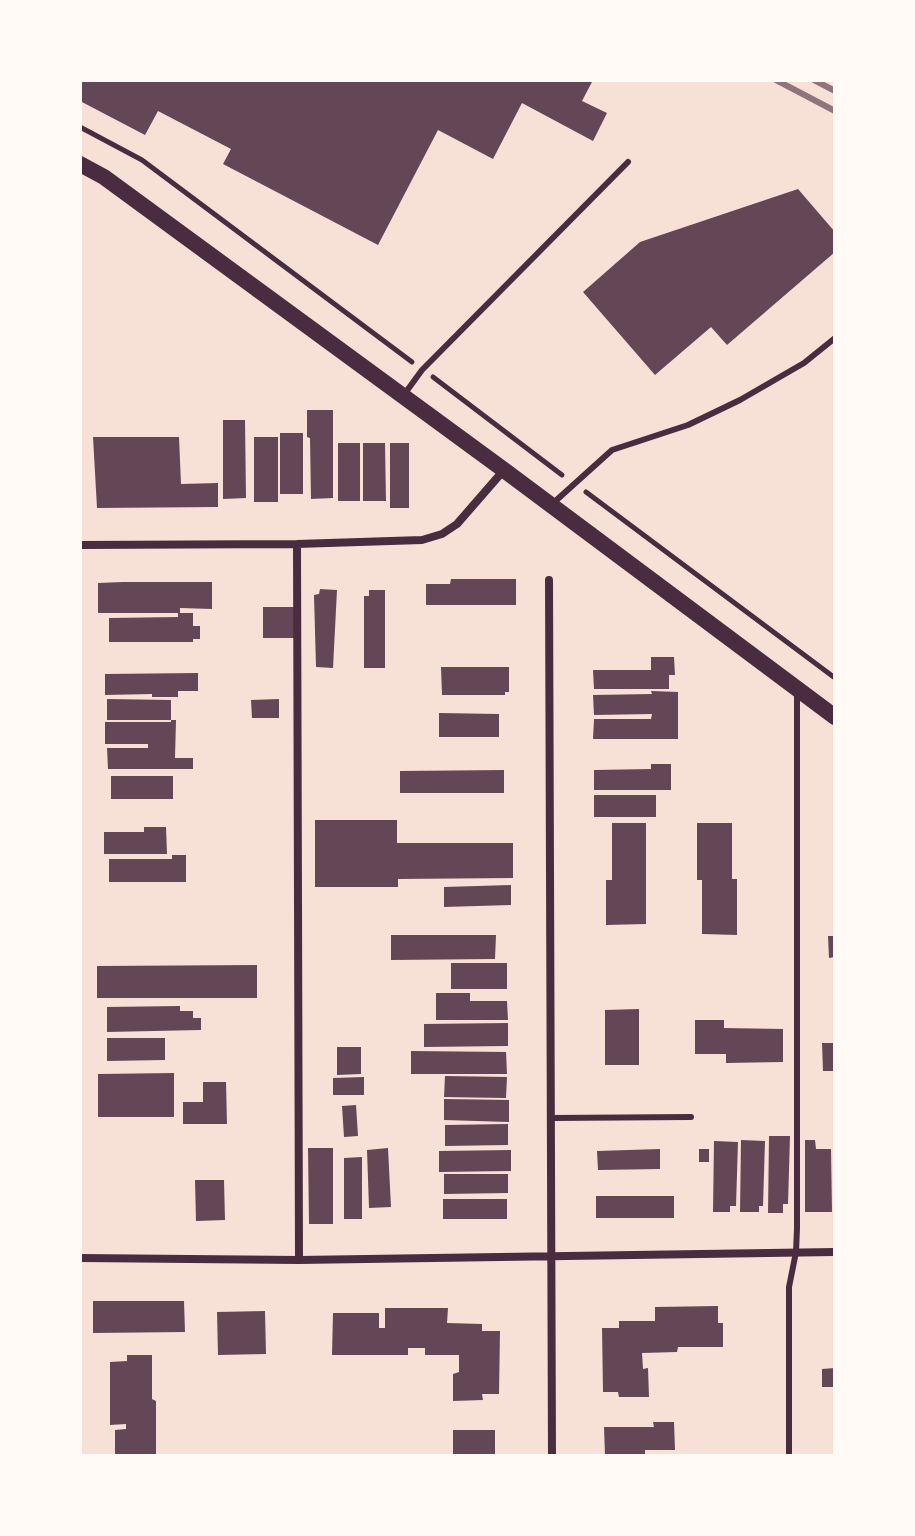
<!DOCTYPE html>
<html>
<head>
<meta charset="utf-8">
<style>
	body { margin:0 }
	#map { position:relative; width:915px; height:1536px; overflow:hidden; background:#f7e1d7; font-family:"Nunito Sans",sans-serif }
	canvas { display:block }
	.frame { position:absolute; inset:0; border:82px solid #fffaf5; pointer-events:none }
</style>
</head>
<body>
<div id="map">
<canvas width="915" height="1536"></canvas>
<div class="frame"></div>
</div>
<script>
const g = document.querySelector('canvas').getContext('2d');
g.lineJoin = 'round';
function paint(path, color) { g.fillStyle = color; g.fill(path, 'evenodd'); }
const shape = rows => new Path2D(rows.map(r => 'M' + r).join(''));
function stroke(path, color, width, dash) { g.strokeStyle = color; g.lineWidth = width; g.lineCap = dash ? 'butt' : 'round'; g.setLineDash(dash || []); g.stroke(path); }
const building = shape([
	[83,80,593,80,582,101,607,113,593,141,522,103,493,159,438,130,378,245,223,164,231,149,158,111,145,135,80,101,80,85],
	[798,189,835,232,835,252,727,345,711,327,655,375,583,292,640,242],
	[307,410,333,410,333,498,311,499,310,438,307,437],
	[223,420,245,420,246,498,223,499],
	[280,433,303,433,303,494,280,494],
	[93,437,179,437,181,484,218,483,218,507,97,508],
	[254,437,278,437,278,502,254,502],
	[338,443,360,443,360,501,338,501],
	[363,443,385,443,386,501,363,501],
	[390,443,409,443,409,508,390,508],
	[451,579,516,579,516,605,426,605,426,584,450,584],
	[123,582,212,582,212,609,180,608,180,613,193,613,193,626,200,626,200,639,193,639,193,642,109,642,109,618,178,617,178,613,98,613,98,583],
	[320,589,337,590,333,668,316,667,314,595,319,594],
	[369,590,385,590,385,668,364,668,364,596,369,596],
	[263,607,295,607,294,638,263,638],
	[651,657,674,657,675,675,669,675,669,689,594,689,593,670,651,670],
	[441,667,509,667,509,692,505,692,505,695,442,695],
	[198,673,198,691,178,691,178,697,152,697,152,694,105,695,105,674],
	[651,691,678,692,678,739,593,739,594,719,651,719,652,714,594,715,593,695,652,694],
	[107,699,171,700,171,720,107,720],
	[279,699,279,718,252,718,251,700],
	[439,713,499,714,499,737,439,737],
	[171,720,176,720,175,758,193,758,193,769,108,769,107,748,148,748,148,744,105,744,105,722,171,722],
	[651,764,671,764,671,790,594,790,594,770,651,769],
	[504,770,504,793,400,793,400,771],
	[111,776,173,776,173,799,111,799],
	[594,795,656,795,656,817,594,817],
	[315,820,397,820,397,843,513,843,513,878,398,879,398,887,315,887],
	[612,823,646,823,646,924,606,925,606,880,612,880],
	[697,823,732,823,732,879,737,879,737,935,702,934,702,880,697,880],
	[144,827,166,827,167,854,104,854,104,832,144,832],
	[172,855,186,855,186,882,109,882,109,859,172,859],
	[511,885,511,905,444,907,444,887],
	[391,935,496,935,495,959,391,960],
	[828,936,835,936,835,957,829,958],
	[451,963,507,963,507,989,451,989],
	[257,965,257,998,97,998,97,966],
	[436,993,470,993,470,1001,507,1001,508,1020,436,1020],
	[180,1006,180,1011,193,1011,193,1018,201,1018,201,1030,107,1032,107,1007],
	[639,1009,639,1065,605,1065,605,1010],
	[695,1020,724,1020,724,1028,783,1029,783,1062,726,1063,726,1054,695,1054],
	[508,1023,508,1046,424,1047,424,1024],
	[107,1038,165,1038,165,1060,107,1061],
	[822,1043,835,1043,835,1071,823,1071],
	[337,1047,361,1047,361,1074,337,1075],
	[411,1051,506,1052,507,1074,411,1074],
	[174,1073,174,1117,98,1117,98,1074],
	[445,1076,507,1077,506,1098,444,1097],
	[364,1077,364,1095,333,1095,333,1078],
	[203,1082,226,1082,227,1124,183,1124,183,1102,203,1102],
	[444,1099,509,1100,509,1122,444,1120],
	[356,1105,358,1136,344,1137,342,1106],
	[508,1124,508,1145,445,1146,445,1125],
	[769,1136,790,1136,788,1204,783,1204,783,1213,768,1213],
	[741,1140,765,1141,763,1206,759,1206,759,1212,740,1212],
	[805,1140,815,1140,816,1149,831,1149,832,1212,805,1212],
	[714,1141,738,1142,736,1206,730,1206,730,1212,713,1212],
	[308,1148,333,1148,333,1224,309,1224],
	[388,1148,391,1207,369,1208,367,1150],
	[660,1149,660,1169,598,1170,597,1151],
	[699,1149,709,1149,709,1162,699,1162],
	[511,1150,511,1171,439,1172,439,1151],
	[362,1157,362,1219,344,1219,344,1158],
	[444,1174,508,1174,508,1193,444,1194],
	[195,1180,224,1180,225,1220,196,1221],
	[596,1196,674,1196,674,1218,596,1218],
	[443,1199,507,1199,507,1219,443,1219],
	[93,1301,184,1301,185,1332,93,1333],
	[718,1306,718,1323,723,1323,723,1347,678,1347,677,1352,642,1353,643,1369,648,1368,649,1397,619,1397,618,1392,603,1392,602,1328,619,1328,619,1321,655,1321,655,1307],
	[385,1308,448,1308,447,1323,482,1324,482,1331,500,1331,499,1394,482,1394,483,1400,453,1401,453,1374,459,1372,459,1355,425,1355,425,1348,408,1348,408,1355,332,1355,333,1313,379,1313,379,1328,385,1328],
	[265,1311,266,1354,218,1355,217,1312],
	[127,1355,152,1355,152,1399,156,1401,156,1456,115,1456,115,1430,126,1429,126,1424,110,1425,110,1362,127,1361],
	[835,1368,835,1387,822,1387,822,1369],
	[653,1422,674,1422,675,1450,645,1450,645,1456,605,1456,604,1427,654,1427],
	[453,1430,495,1430,495,1456,453,1456]
]);
const path = shape([
	[80,127,142,160,412,362],
	[433,377,562,475],
	[586,492,835,678]
]);
const service = shape([
	[403,396,422,370,628,162],
	[551,505,612,450,688,425,740,400,804,363,835,338],
	[551,1118,691,1117],
	[789,1456,789,1287,796,1252,797,1228,797,692]
]);
const minor = shape([
	[297,544,299,1260],
	[80,545,297,544,422,540,442,534,457,524,504,470],
	[549,580,552,1456],
	[80,1258,299,1260,835,1252]
]);
const secondary = shape([
	[80,164,104,177,504,470,835,717]
]);
const rail = shape([
	[776,80,835,111],
	[814,80,835,91]
]);
paint(building, '#644757');
stroke(path, '#4a2c40', 5);
stroke(service, '#4a2c40', 6);
stroke(minor, '#4a2c40', 8);
stroke(secondary, '#4a2c40', 16);
stroke(rail, '#8f747c', 6);
</script>
</body>
</html>
